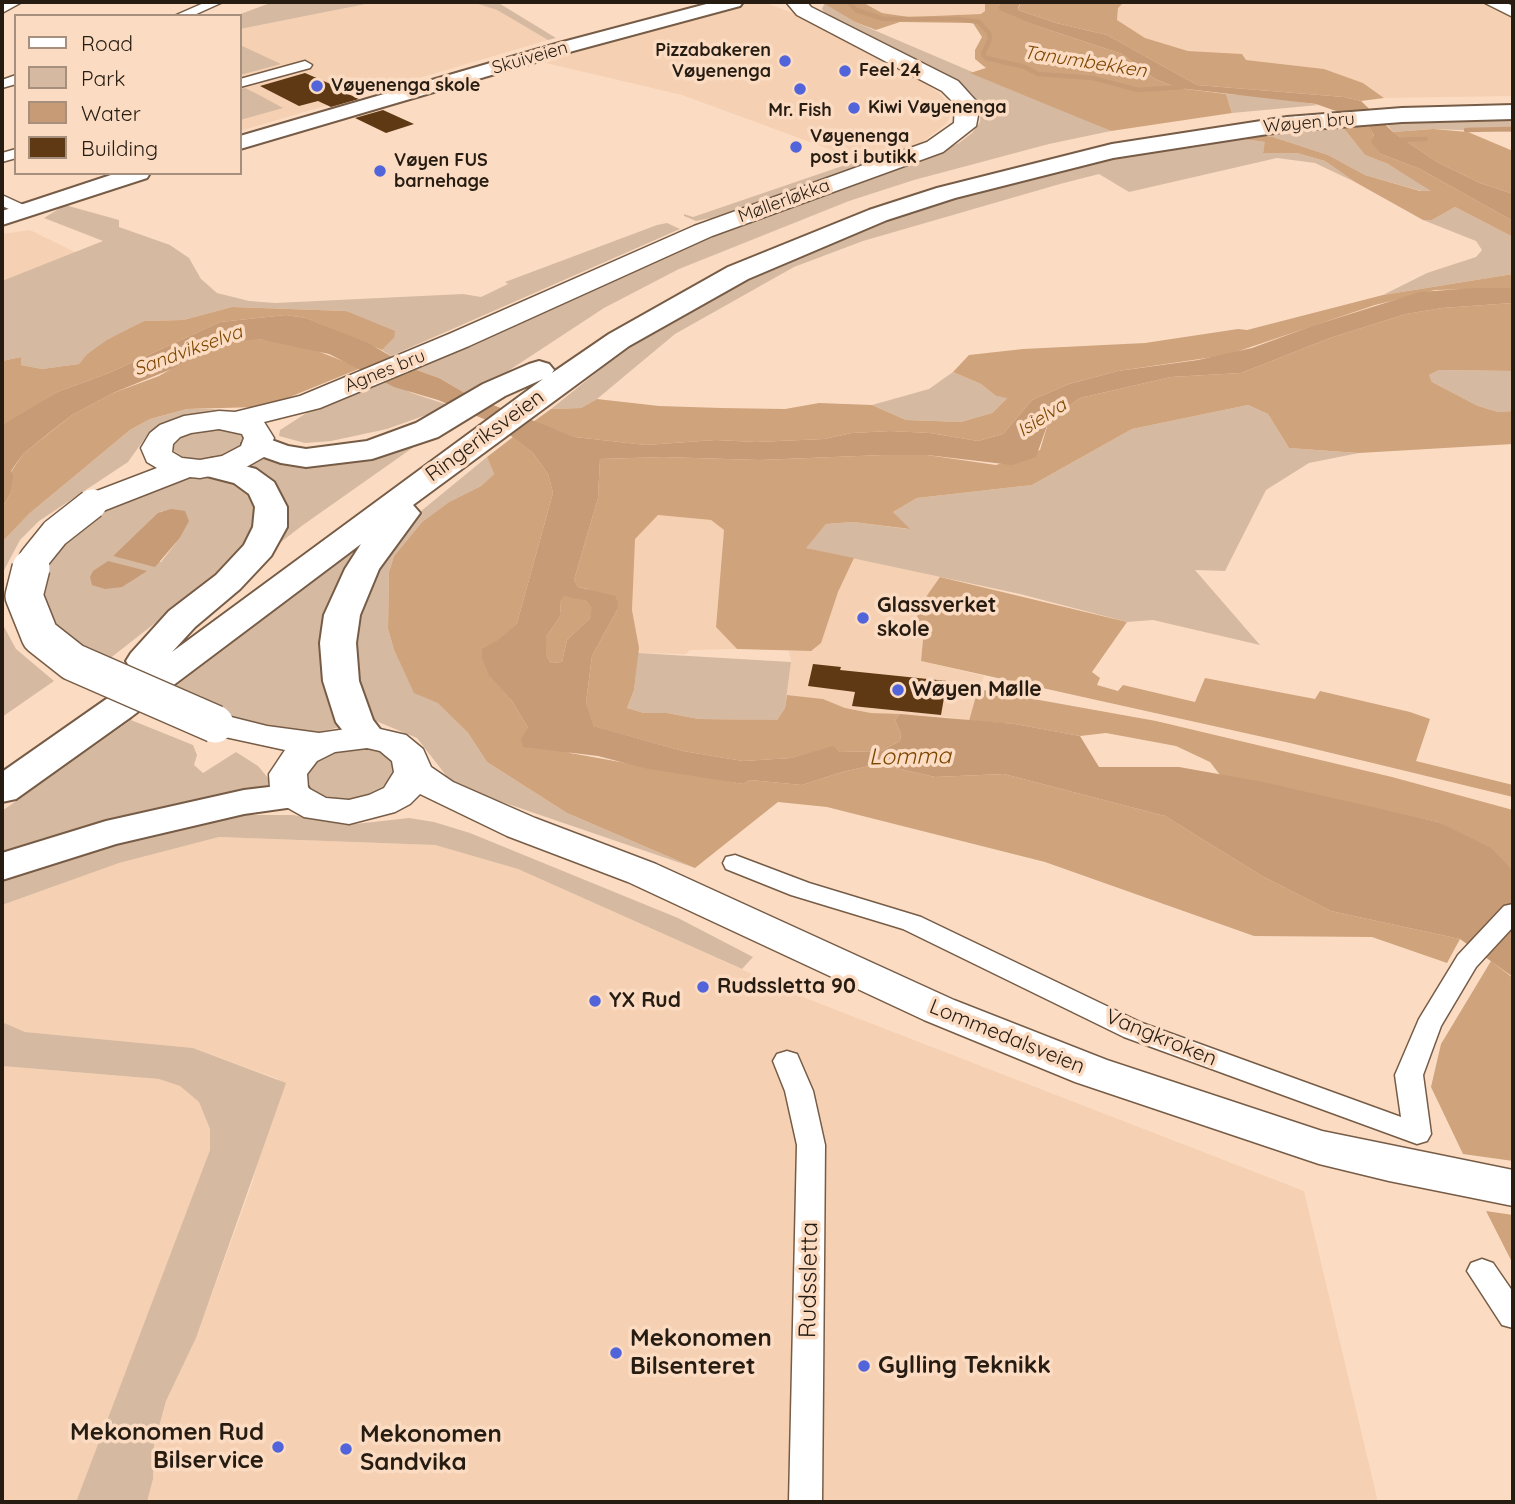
<!DOCTYPE html>
<html>
<head>
<meta charset="utf-8">
<style>
	body { margin:0 }
	#map { position:relative; width:1515px; height:1504px; overflow:hidden; background:#fbdcc3; font-family:Quicksand,sans-serif }
	canvas { display:block }
	.frame { position:absolute; inset:0; border:4px solid #271c12; pointer-events:none }
	.legend { position:absolute; left:14px; top:14px; width:228px; height:161px; box-sizing:border-box; background:#fbdcc3; border:2px solid #a68f7c; margin:0; padding:9px 12px; list-style:none; font-size:21px; color:#271c12 }
	.legend li { display:flex; align-items:center; gap:14px; height:35px }
	.legend b { width:35px; border:2px solid #a68f7c }
</style>
</head>
<body>
<div id="map">
<canvas width="1515" height="1504"></canvas>
<div class="frame"></div>
<ul class="legend">
<li><b style="height:9px;background:#fff"></b>Road</li>
<li><b style="height:19px;background:#d6b9a1"></b>Park</li>
<li><b style="height:19px;background:#c79b75"></b>Water</li>
<li><b style="height:19px;background:#5f3913"></b>Building</li>
</ul>
</div>
<script>
const g = document.querySelector('canvas').getContext('2d');
g.lineJoin = 'round';
function paint(path, color) { g.fillStyle = color; g.fill(path, 'evenodd'); }
const shape = rows => new Path2D(rows.map(r => 'M' + r).join(''));
function stroke(path, color, width, dash) { g.strokeStyle = color; g.lineWidth = width; g.lineCap = dash ? 'butt' : 'round'; g.setLineDash(dash || []); g.stroke(path); }
function drawText(font, color, halo, rows, align = 'center') {
  g.font = font + ' Quicksand,sans-serif'; g.lineWidth = 7; g.setLineDash([]); g.textBaseline = 'middle'; g.strokeStyle = halo; g.fillStyle = color; for (const [text, x, y, turn = 0] of rows) {
    g.save(); g.translate(x, y); g.rotate((+turn || 0) * Math.PI / 180); g.textAlign = isNaN(turn) ? turn : align; if (halo) g.strokeText(text, 0, 0); g.fillText(text, 0, 0); g.restore();
  }
}
const built = shape([
	[376,2,477,3,497,10,548,40,240,131,240,29],
	[747,2,763,2,796,14,915,77,938,92,948,103,950,116,947,123,921,143,867,163,682,95,537,61,548,61],
	[862,2,985,2,985,11,982,14,909,17,882,13],
	[1124,2,1482,2,1513,17,1513,96,1384,98,1363,83,1324,69,1246,60,1242,54,1188,51,1145,38,1117,20,1118,8],
	[30,230,77,253,2,281,2,234],
	[658,515,711,520,724,530,716,627,737,649,690,650,686,654,638,653,632,610,634,539],
	[854,558,940,577,916,611,923,640,921,661,984,676,969,721,948,717,871,713,845,708,823,699,787,695,791,662,789,651,811,650],
	[219,837,435,845,518,869,808,999,1304,1191,1378,1502,147,1502,153,1479,154,1445,166,1401,196,1338,252,1184,278,1079,193,1048,25,1032,2,1022,2,905,119,863],
	[2,1066,159,1079,180,1086,199,1102,210,1129,210,1150,76,1502,2,1502]
]);
const green = shape([
	[273,2,376,2,240,29,240,16,235,16],
	[472,2,497,2,556,38,548,40,497,10],
	[825,2,836,2,826,4,855,22,1111,131,1049,144,914,180,849,201,679,269,604,308,470,396,439,378,411,368,679,248,761,215,927,157,959,143,972,133,980,122,981,109,971,93,956,82,840,24,824,12,822,9],
	[240,45,281,64,240,75],
	[245,88,261,96,283,108,240,120,240,89],
	[1226,94,1271,97,1319,105,1232,113],
	[1513,117,1513,132,1433,129,1393,132,1385,122],
	[1341,125,1365,155,1388,164,1433,191,1421,191,1365,175,1328,155,1273,137,1252,134],
	[1229,137,1266,142,1263,152,1297,153,1325,161,1355,182,1315,163,1277,158,1129,192,1099,174,1060,184,863,241,794,267,675,334,597,399,581,408,551,409,633,343,765,270,864,228,917,208,1079,163],
	[860,160,867,163,711,218,696,221,684,216,684,214,693,217],
	[65,205,119,220,119,227,170,245,189,258,201,279,217,293,249,301,275,303,463,294,481,297,508,284,505,282,657,225,667,223,680,229,391,356,382,350,394,338,346,311,232,307,183,320,144,321,86,355,79,364,42,369,21,365,21,357,2,361,2,281,103,241,44,218],
	[1455,207,1513,237,1513,274,1383,295,1427,273,1476,257,1482,250,1476,241,1423,220,1432,220],
	[1439,370,1513,371,1513,411,1498,412,1478,406,1432,382,1429,375],
	[953,372,981,384,996,396,1008,397,992,413,961,422,906,420,872,405,929,389],
	[383,380,412,393,451,406,387,429,331,441,305,443,279,436,280,430,308,412],
	[1248,405,1268,414,1289,448,1359,453,1309,463,1266,490,1225,571,1195,570,1260,645,1153,620,1127,622,1020,594,805,548,826,524,853,522,908,529,893,512,917,498,1032,485,1132,429],
	[187,409,218,409,177,417,150,431,128,462,39,521,20,540,2,574,2,542,30,513,130,430,150,419],
	[211,427,238,432,244,439,241,447,232,454,201,461,186,459,173,450,173,442,181,435],
	[418,444,303,525,268,552,284,511,282,496,269,481,243,465,262,455],
	[487,457,494,474,481,486,449,502,422,522,394,556,389,572,388,629,394,650,414,692,438,702,468,733,487,762,567,813,695,868,470,791,448,778,417,738,371,719,353,669,361,594,404,525],
	[201,475,229,479,250,494,254,503,256,511,252,533,227,567,104,663,55,628,44,604,43,586,46,571,66,540,105,509,179,477],
	[162,511,179,539,161,562,113,556],
	[373,534,340,727,315,733,277,730,239,720,168,692],
	[2,623,16,649,54,681,2,717],
	[638,653,791,662,785,708,777,720,759,720,699,719,667,713,644,713,627,708,634,690],
	[131,720,193,745,197,755,194,765,203,773,236,752,258,766,269,779,268,785,73,835,2,860,2,811],
	[365,747,385,754,394,767,393,775,381,789,370,795,345,800,322,796,307,785,306,771,311,763,329,751],
	[245,815,293,815,346,825,409,818,434,822,470,833,678,918,753,957,742,969,518,869,435,845,219,837,119,863,2,905,2,879,29,868,119,841],
	[2,1022,25,1032,193,1048,286,1083,196,1338,166,1401,154,1445,153,1479,147,1502,76,1502,210,1150,210,1129,199,1102,180,1086,159,1079,2,1066]
]);
const forest = shape([
	[836,2,862,2,882,13,909,17,981,14,985,11,985,2,1002,2,998,6,1037,26,1122,54,1155,79,1178,88,1226,94,1232,113,1111,131,970,73,986,68,975,59,975,50,982,37,973,23,900,22,876,30,855,22,825,4],
	[1025,2,1124,2,1118,8,1117,20,1145,38,1188,51,1242,54,1246,60,1324,69,1363,83,1384,98,1361,101,1344,97,1197,85,1107,35,1056,23,1018,10,1020,4],
	[1368,122,1381,154,1420,169,1513,221,1513,237,1455,207,1432,220,1423,220,1355,182,1325,161,1297,153,1263,153,1265,142,1229,137,1252,134,1273,137,1328,155,1365,175,1420,191,1431,191,1388,164,1365,155,1341,125],
	[1433,129,1468,132,1513,151,1513,194,1480,183,1437,162,1393,132],
	[1513,274,1513,288,1435,290,1375,305,1227,355,1118,371,1069,384,1032,400,1003,434,978,441,930,433,890,431,852,433,824,439,756,442,715,440,646,445,575,437,533,422,551,409,581,408,597,399,659,406,721,408,785,409,819,403,872,405,906,420,961,422,992,413,1007,398,996,396,981,384,953,372,969,355,1023,349,1145,343,1238,329,1247,330,1383,295],
	[1513,303,1513,371,1439,370,1429,375,1432,382,1478,406,1498,412,1513,411,1513,444,1359,453,1289,448,1268,414,1248,405,1132,429,1032,485,917,498,893,512,910,529,853,522,826,524,806,548,854,558,838,592,821,643,811,651,737,649,716,627,724,530,711,520,658,515,635,539,632,610,639,648,634,690,627,708,644,713,667,713,699,719,777,720,785,708,787,695,823,699,845,708,871,713,900,714,895,720,901,734,900,741,881,751,840,752,833,747,791,758,743,761,683,751,592,726,586,702,592,656,617,610,587,589,578,587,574,580,598,498,600,459,663,457,760,460,883,455,927,455,996,465,1040,450,1049,420,1080,398,1171,377,1241,373,1330,338,1406,314,1442,308],
	[232,307,346,311,395,331,394,338,382,350,306,318,286,315,220,322,109,373,57,392,2,427,2,361,21,357,21,365,42,369,79,364,86,355,107,340,144,321,183,320],
	[236,339,259,339,307,347,361,368,280,401,257,407,187,409,150,419,130,430,30,513,2,542,2,508,10,494,11,472,23,454,72,415,113,393,159,376,214,344],
	[513,437,533,453,548,474,553,493,517,623,497,642,482,648,490,675,512,701,528,728,570,753,743,784,750,780,802,785,842,772,878,764,935,777,1004,774,1165,816,1262,876,1331,911,1460,939,1447,963,1372,937,1254,936,1045,862,827,807,778,802,695,868,567,813,487,762,468,733,438,703,414,693,394,650,388,629,389,572,394,556,422,522,449,502,481,486,494,474,487,457],
	[940,577,1127,622,1092,672,1100,678,1097,685,1118,691,1123,685,1195,702,1205,678,1315,699,1320,691,1410,712,1430,719,1416,761,1513,785,1513,797,1290,743,921,661,923,640,916,611],
	[564,595,586,601,593,607,590,618,567,640,562,662,551,663,546,655,546,637,561,615,560,603],
	[978,689,1156,721,1392,777,1513,810,1513,871,1438,822,1220,775,1210,762,1176,746,1106,733,1080,736,1015,724,969,721],
	[1491,961,1513,978,1513,1161,1463,1154,1431,1087,1441,1044],
	[1486,1211,1513,1215,1513,1264]
]);
const water = shape([
	[1002,2,1025,2,1019,5,1018,10,1056,23,1107,35,1197,85,1344,97,1361,101,1393,132,1437,162,1480,183,1513,194,1513,221,1420,169,1381,154,1371,142,1374,136,1367,122,1316,104,1178,88,1155,79,1122,54,1037,26,1000,10,998,6],
	[1474,288,1513,288,1513,303,1442,308,1406,314,1330,338,1241,373,1171,377,1080,398,1049,420,1036,457,1012,465,927,455,883,455,760,460,663,457,600,459,598,498,574,580,578,587,615,596,618,602,617,610,592,656,586,702,593,726,683,751,743,761,791,758,833,746,840,752,881,751,900,741,901,734,895,720,900,714,1015,724,1080,736,1099,767,1179,767,1263,782,1438,822,1491,848,1513,871,1513,977,1460,939,1331,911,1262,876,1165,816,1004,774,935,777,878,764,842,772,802,785,750,780,743,784,644,768,598,756,523,747,521,739,528,728,512,701,489,675,482,658,482,648,497,641,517,623,553,493,548,474,533,453,496,424,438,400,394,387,329,354,259,339,214,344,174,368,113,393,72,415,54,429,23,454,11,471,13,476,10,494,2,508,3,425,57,392,109,373,220,322,286,315,306,318,370,344,411,368,439,378,470,396,575,437,646,445,715,440,756,442,824,439,852,433,890,431,930,433,978,441,1003,434,1032,400,1069,384,1118,371,1198,360,1252,348,1312,326,1420,292],
	[564,596,586,601,592,607,590,618,567,640,562,662,551,663,546,655,546,637,561,615,560,603],
	[171,509,185,511,189,521,179,539,155,567,113,556,158,513],
	[108,561,147,571,122,587,105,589,92,585,90,577,93,571]
]);
const stream = shape([
	[849,2,856,10,884,19,958,19,979,22,989,33,990,39,983,54,986,58,1025,67,1038,74,1093,78,1138,90,1182,87],
	[1466,130,1513,129],
	[1395,140,1426,139]
]);
const building = shape([
	[305,73,349,92,346,93,359,99,331,107,318,101,299,106,260,86],
	[383,110,414,124,386,133,355,118],
	[813,664,841,667,840,670,947,681,941,715,852,706,855,692,808,686]
]);
const minor = shape([
	[7,2,22,2,2,13,2,4,7,2],
	[206,2,223,2,192,16,174,16,206,2],
	[305,61,312,65,310,68,240,87,240,79,305,61],
	[16,75,16,84,2,88,2,80,16,75],
	[16,149,16,158,2,162,2,153,16,149],
	[2,195,28,207,31,210,23,215,2,206,2,195],
	[735,855,809,883,921,917,1142,1023,1401,1117,1395,1075,1419,1019,1458,955,1504,906,1513,904,1513,927,1476,967,1441,1026,1423,1075,1431,1134,1427,1141,1417,1144,1124,1037,903,929,791,895,726,869,723,863,726,857,735,855],
	[787,1051,797,1054,813,1091,825,1145,822,1502,789,1502,797,1145,785,1091,773,1061,777,1054,787,1051],
	[1482,1259,1493,1263,1513,1292,1513,1328,1502,1325,1467,1271,1471,1263,1482,1259]
]);
const tertiary = shape([
	[1483,2,1504,2,1513,6,1513,17,1483,2]
]);
const secondary = shape([
	[714,2,743,2,740,6,573,51,240,149,240,136,559,43,714,2],
	[117,173,150,173,147,178,2,225,2,211,117,173]
]);
const primary = shape([
	[786,2,807,2,811,7,958,81,977,102,979,110,976,126,943,152,712,236,469,346,320,408,264,422,274,438,268,451,264,457,241,470,200,478,190,477,103,511,92,513,81,511,76,504,81,497,157,468,147,462,141,448,150,433,160,425,184,416,219,411,235,412,300,396,449,334,694,226,927,142,954,123,955,104,942,91,797,15,786,2],
	[219,429,242,434,244,438,241,446,222,456,200,460,182,458,172,452,173,444,180,437,191,433,219,429],
	[215,713,267,726,319,733,367,726,406,735,423,749,431,767,453,782,535,818,656,864,954,1000,1107,1060,1322,1131,1513,1170,1513,1206,1389,1181,1319,1164,1075,1082,924,1020,628,882,507,836,420,794,410,804,395,812,349,824,304,817,281,804,270,788,269,774,285,750,202,732,197,724,202,716,215,713],
	[367,748,380,751,392,761,394,772,384,788,369,795,349,800,326,798,308,788,307,774,317,761,335,752,367,748]
]);
const motorway = shape([
	[1513,105,1513,119,1402,122,1287,131,1113,158,955,198,887,220,748,279,629,346,413,505,420,513,379,569,360,615,356,643,359,681,373,720,386,737,380,745,367,748,354,745,336,722,323,681,320,643,324,615,345,569,361,544,131,717,16,799,2,802,2,772,145,672,131,669,126,661,131,653,169,611,216,575,244,545,253,527,255,507,249,494,234,483,203,475,198,468,203,461,214,458,256,469,274,482,287,507,287,527,271,556,240,589,195,627,172,652,543,379,505,396,438,437,372,459,306,467,281,463,247,451,242,444,247,437,258,435,288,446,306,449,367,441,416,423,483,384,529,364,539,361,549,364,554,370,552,373,609,334,728,267,869,210,937,188,1112,144,1287,117,1402,108,1513,105],
	[294,784,308,787,314,796,308,805,244,814,116,844,2,880,2,853,106,821,244,790,294,784]
]);
const primaryBridgeFar1 = shape([
	[30,569,34,559,55,533,92,504]
]);
const primaryBridge = shape([
	[31,568,24,596,40,636,73,662,215,724]
]);
const markers = [
	[785,61,7,"#5164d9"],
	[845,71,7,"#5164d9"],
	[317,86,7,"#5164d9"],
	[800,89,7,"#5164d9"],
	[854,108,7,"#5164d9"],
	[796,147,7,"#5164d9"],
	[380,171,7,"#5164d9"],
	[863,618,7,"#5164d9"],
	[898,690,7,"#5164d9"],
	[703,987,7,"#5164d9"],
	[595,1001,7,"#5164d9"],
	[616,1353,7,"#5164d9"],
	[864,1366,7,"#5164d9"],
	[278,1447,7,"#5164d9"],
	[346,1449,7,"#5164d9"]
];
const farPoinames = [
	["Pizzabakeren",771,51,"right"],
	["Vøyenenga",771,72,"right"],
	["Feel 24",859,71],
	["Vøyenenga skole",331,86],
	["Kiwi Vøyenenga",868,108],
	["Mr. Fish",800,111,"center"],
	["Vøyenenga",810,137],
	["post i butikk",810,158],
	["Vøyen FUS",394,161],
	["barnehage",394,182]
];
const farStreetnames = [
	["Skuiveien",530,58,-16],
	["Wøyen bru",1309,123,-5],
	["Møllerløkka",784,201,-20],
	["Agnes bru",385,371,-22]
];
const farWaternames = [
	["Tanumbekken",1085,62,9],
	["Sandvikselva",188,351,-20],
	["Isielva",1042,418,-33]
];
const streetNames = [
	["Ringeriksveien",485,436,-36],
	["Lommedalsveien",1007,1037,22],
	["Vangkroken",1161,1038,22]
];
const poiNames = [
	["Glassverket",877,606],
	["skole",877,630],
	["Wøyen Mølle",912,690],
	["Rudssletta 90",717,987],
	["YX Rud",609,1001]
];
const waterNames = [
	["Lomma",910,757,-1]
];
const nearStreetnames = [
	["Rudssletta",809,1280,-89]
];
const nearPoinames = [
	["Mekonomen",630,1339],
	["Bilsenteret",630,1367],
	["Gylling Teknikk",878,1366],
	["Mekonomen Rud",264,1433,"right"],
	["Bilservice",264,1461,"right"],
	["Mekonomen",360,1435],
	["Sandvika",360,1463]
];
paint(built, '#f5d0b2');
paint(green, '#d6b9a1');
paint(forest, '#cfa37c');
paint(water, '#c79b75');
stroke(stream, '#c79b75', 4.5);
paint(building, '#5f3913');
stroke(minor, '#765c46', 3);
stroke(tertiary, '#765c46', 3);
stroke(secondary, '#765c46', 4);
stroke(primary, '#765c46', 3);
stroke(motorway, '#765c46', 4);
paint(minor, '#fff');
paint(tertiary, '#fff');
paint(secondary, '#fff');
paint(primary, '#fff');
paint(motorway, '#fff');
stroke(primaryBridgeFar1, '#765c46', 32, []);
stroke(primaryBridge, '#765c46', 40, []);
stroke(primaryBridgeFar1, '#fff', 29);
stroke(primaryBridge, '#fff', 37);
for (const [x, y, r, color] of markers) { const dot = new Path2D(); dot.arc(x, y, r, 0, 2 * Math.PI); g.fillStyle = color; g.fill(dot); stroke(dot, '#fbdcc3', 2.5); }
drawText('bold 18px', '#271c12', '#fbdcc3', farPoinames, 'left');
drawText('18px', '#271c12', '#fbdcc3', farStreetnames);
drawText('italic 19px', '#7d4600', '#fbdcc3', farWaternames);
drawText('21px', '#271c12', '#fbdcc3', streetNames);
drawText('bold 21px', '#271c12', '#fbdcc3', poiNames, 'left');
drawText('italic 23px', '#7d4600', '#fbdcc3', waterNames);
drawText('24px', '#271c12', '#fbdcc3', nearStreetnames);
drawText('bold 24px', '#271c12', '#fbdcc3', nearPoinames, 'left');
</script>
</body>
</html>
